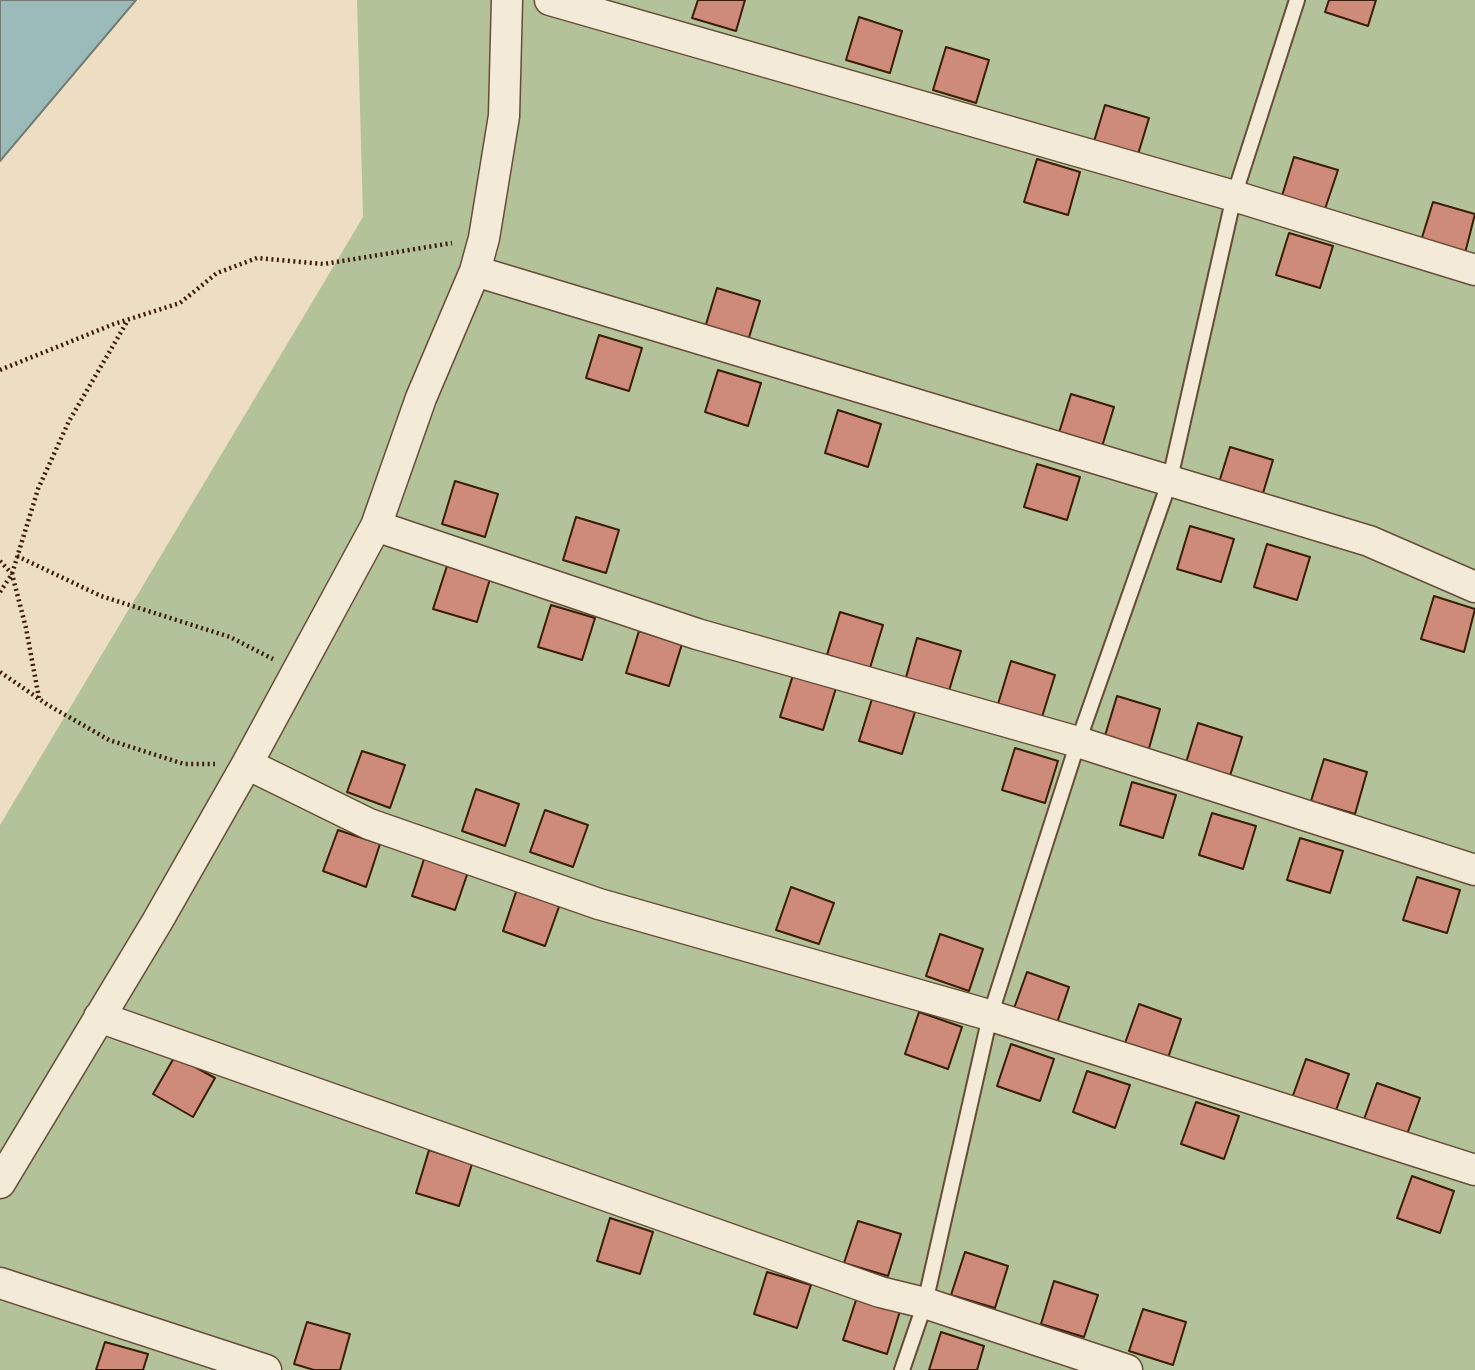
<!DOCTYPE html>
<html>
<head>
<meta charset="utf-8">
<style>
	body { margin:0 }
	canvas { display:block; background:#eddec3 }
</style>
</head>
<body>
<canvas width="1475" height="1370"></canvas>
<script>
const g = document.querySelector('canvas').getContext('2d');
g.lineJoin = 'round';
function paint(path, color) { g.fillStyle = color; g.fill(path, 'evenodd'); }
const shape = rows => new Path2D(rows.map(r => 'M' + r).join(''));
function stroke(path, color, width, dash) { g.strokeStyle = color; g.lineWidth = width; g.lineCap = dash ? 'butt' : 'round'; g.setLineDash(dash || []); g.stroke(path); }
const green = shape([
	[357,0,1475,0,1475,1370,0,1370,0,825,363,217]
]);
const water = shape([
	[0,0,136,0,0,161,0,0]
]);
const building = shape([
	[698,0,745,0,736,31,692,18,698,0],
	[1329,0,1376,0,1368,26,1325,12,1329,0],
	[859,17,902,31,890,73,846,60,859,17],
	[946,47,989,60,976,103,933,90,946,47],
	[1105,105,1149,118,1136,161,1092,148,1105,105],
	[1294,157,1338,170,1324,212,1281,199,1294,157],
	[1037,159,1080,172,1068,215,1024,202,1037,159],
	[1433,202,1475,214,1464,257,1420,244,1433,202],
	[1289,233,1333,246,1320,288,1276,275,1289,233],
	[717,288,760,301,747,344,704,331,717,288],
	[599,335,642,348,629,391,586,378,599,335],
	[718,370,761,383,748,426,705,412,718,370],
	[1071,394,1114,407,1101,450,1058,436,1071,394],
	[838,410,881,424,868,467,825,453,838,410],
	[1230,447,1273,460,1260,503,1217,489,1230,447],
	[1037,464,1080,477,1067,520,1024,507,1037,464],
	[455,481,498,494,485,537,442,524,455,481],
	[576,517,619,530,606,573,563,560,576,517],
	[1190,526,1234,539,1221,582,1177,569,1190,526],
	[1267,544,1310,557,1297,600,1254,587,1267,544],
	[447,566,490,579,477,622,433,609,447,566],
	[1434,596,1475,609,1464,652,1421,639,1434,596],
	[551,605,595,618,582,660,538,647,551,605],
	[840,612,883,625,870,668,827,655,840,612],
	[639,631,682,644,669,686,626,673,639,631],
	[917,638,961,651,948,694,905,681,917,638],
	[1011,661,1055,675,1042,717,998,704,1011,661],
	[793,675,836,688,823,730,780,717,793,675],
	[1117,696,1160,709,1148,752,1104,739,1117,696],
	[872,699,915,712,902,754,859,741,872,699],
	[1198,723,1242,737,1229,779,1185,766,1198,723],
	[1015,748,1058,761,1045,803,1002,790,1015,748],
	[362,751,405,765,390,808,347,792,362,751],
	[1324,759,1367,772,1355,814,1311,801,1324,759],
	[1132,782,1176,795,1163,838,1120,825,1132,782],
	[476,789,519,804,505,846,462,831,476,789],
	[545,810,588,825,573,867,530,852,545,810],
	[1212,813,1256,826,1243,869,1199,855,1212,813],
	[338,830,380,844,366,887,323,871,338,830],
	[1300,838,1343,851,1330,893,1287,880,1300,838],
	[426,853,469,869,455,910,412,896,426,853],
	[1417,877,1460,890,1447,933,1403,920,1417,877],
	[791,887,834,903,819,944,776,930,791,887],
	[517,889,560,904,545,946,503,931,517,889],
	[940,934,983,949,969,991,926,976,940,934],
	[1027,972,1069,987,1055,1029,1012,1014,1027,972],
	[1139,1004,1181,1019,1167,1061,1124,1046,1139,1004],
	[919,1012,962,1027,948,1069,905,1054,919,1012],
	[1011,1044,1054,1059,1040,1101,997,1086,1011,1044],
	[175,1056,215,1078,193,1117,153,1094,175,1056],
	[1306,1059,1349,1074,1334,1116,1291,1101,1306,1059],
	[1087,1071,1130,1085,1115,1128,1073,1112,1087,1071],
	[1377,1083,1420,1098,1405,1140,1362,1125,1377,1083],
	[1196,1102,1239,1116,1224,1159,1181,1144,1196,1102],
	[429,1150,472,1164,459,1206,416,1193,429,1150],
	[1412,1176,1454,1191,1440,1233,1397,1218,1412,1176],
	[610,1218,653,1232,640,1274,597,1261,610,1218],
	[858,1221,901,1234,888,1276,844,1263,858,1221],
	[965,1252,1008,1266,995,1308,951,1295,965,1252],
	[767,1272,811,1285,797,1328,754,1314,767,1272],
	[1054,1281,1098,1295,1084,1337,1041,1324,1054,1281],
	[857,1297,900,1311,887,1354,843,1340,857,1297],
	[1143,1309,1186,1322,1173,1365,1129,1351,1143,1309],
	[307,1322,350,1334,340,1370,314,1370,294,1364,307,1322],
	[941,1332,984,1346,977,1370,929,1370,941,1332],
	[105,1342,148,1354,143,1370,96,1370,105,1342]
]);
const path = shape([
	[0,370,114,324,180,303,217,273,257,258,324,264,452,243],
	[17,556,101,596,230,637,273,659],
	[0,561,12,574,26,628,39,698],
	[0,592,12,574,38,489,69,421,128,320],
	[0,672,48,705,109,740,184,764,215,764]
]);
const service = shape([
	[902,1370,925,1303,990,1016,1078,742,1169,483,1234,196,1297,0]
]);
const minor = shape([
	[550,0,1234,196,1475,270],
	[475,271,1369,541,1475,587],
	[376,526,697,634,1078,742,1475,870],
	[247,764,369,824,599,904,982,1013,1475,1170],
	[99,1017,880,1292,925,1303,1127,1370],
	[0,1183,157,922,247,764,376,526,421,398,475,271,484,238,504,116,507,0],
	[0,1283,266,1370]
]);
paint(green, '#b3c298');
paint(water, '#9abbba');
stroke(water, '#747b73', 2);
paint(building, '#cf8b79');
stroke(building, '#3a1c08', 2);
stroke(service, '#674c37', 18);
stroke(minor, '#674c37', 33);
stroke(path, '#3a1c08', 4.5, [2, 3.5]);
stroke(service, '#f3ead8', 14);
stroke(minor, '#f3ead8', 30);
</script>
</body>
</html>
